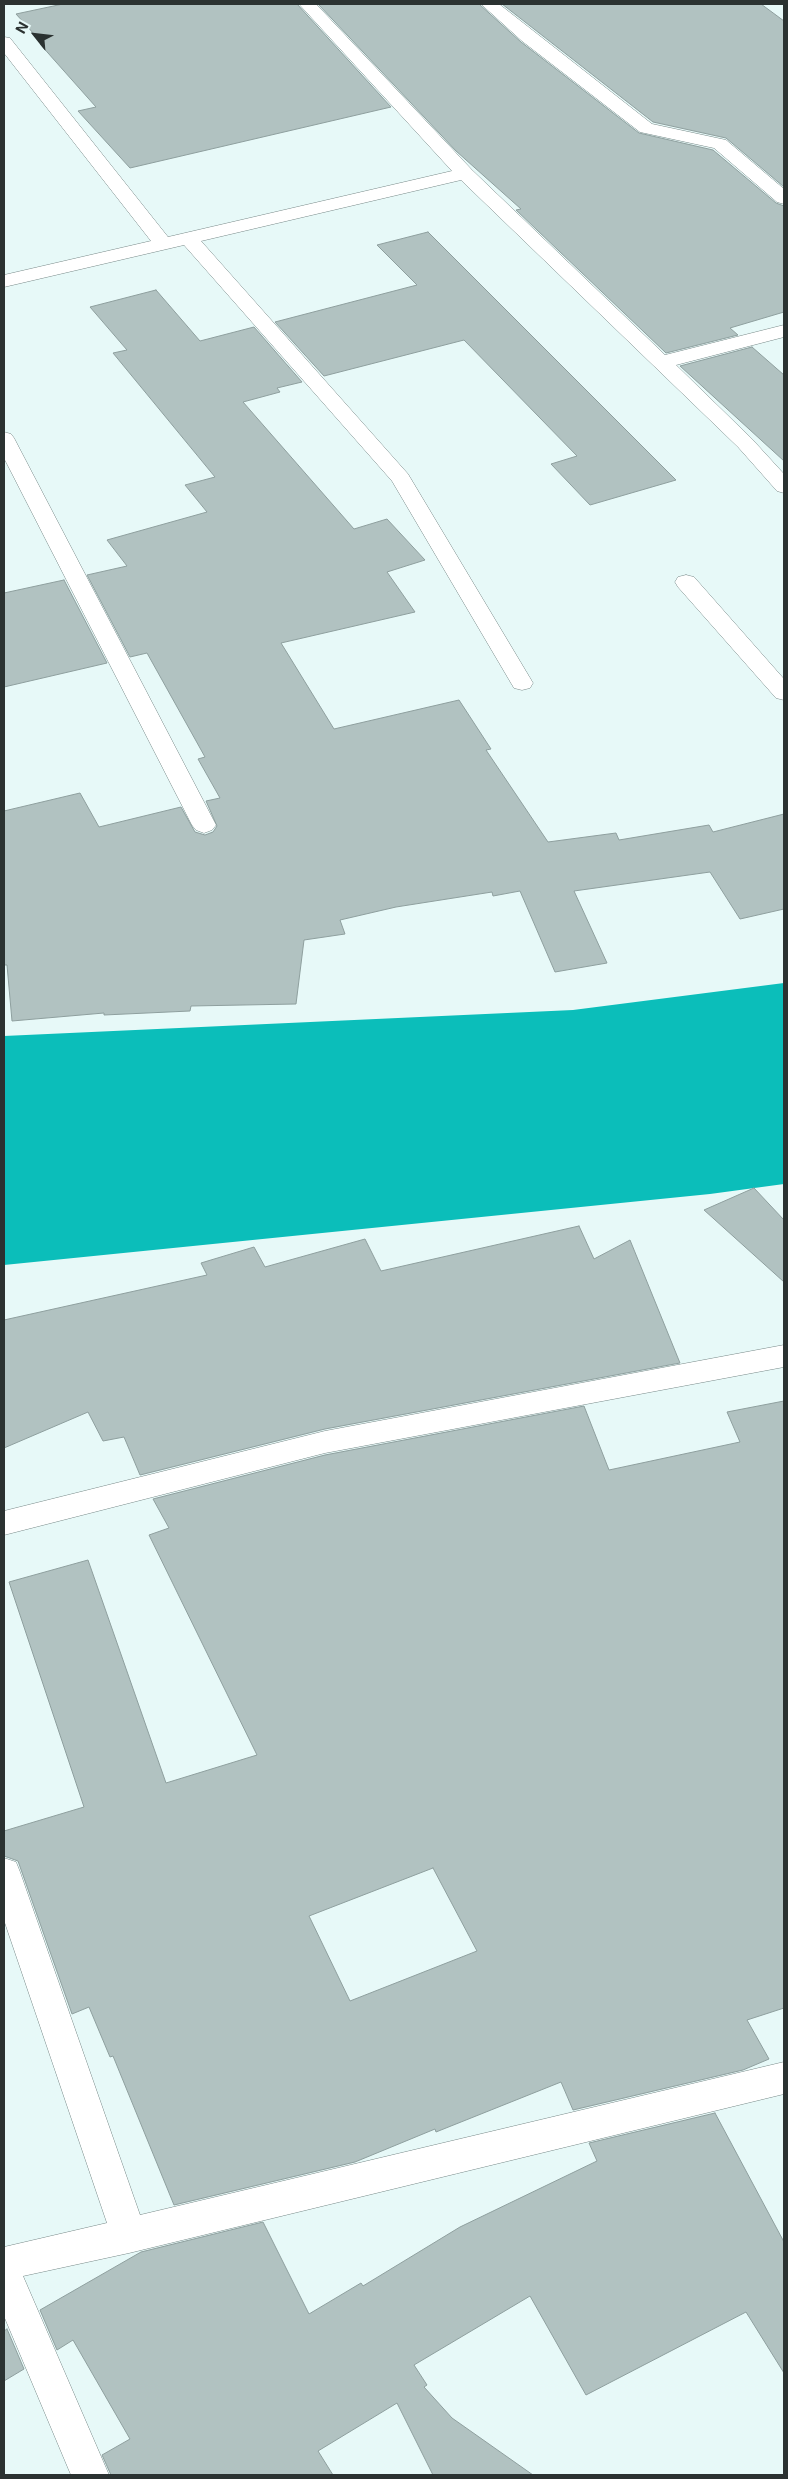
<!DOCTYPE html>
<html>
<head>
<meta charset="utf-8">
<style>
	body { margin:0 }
	#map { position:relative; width:788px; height:2479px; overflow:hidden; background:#e7f9f8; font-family:Inter,sans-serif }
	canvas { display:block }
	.frame { position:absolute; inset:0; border:5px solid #2b3231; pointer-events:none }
	.north { position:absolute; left:10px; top:10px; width:50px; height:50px; -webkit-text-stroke:4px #e7f9f8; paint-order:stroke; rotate:299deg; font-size:14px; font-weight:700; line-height:20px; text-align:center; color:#2b3231 }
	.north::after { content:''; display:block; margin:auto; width:18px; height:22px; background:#2b3231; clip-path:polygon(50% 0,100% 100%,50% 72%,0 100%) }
</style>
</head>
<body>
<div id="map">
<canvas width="788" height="2479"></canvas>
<div class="frame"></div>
<div class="north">N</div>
</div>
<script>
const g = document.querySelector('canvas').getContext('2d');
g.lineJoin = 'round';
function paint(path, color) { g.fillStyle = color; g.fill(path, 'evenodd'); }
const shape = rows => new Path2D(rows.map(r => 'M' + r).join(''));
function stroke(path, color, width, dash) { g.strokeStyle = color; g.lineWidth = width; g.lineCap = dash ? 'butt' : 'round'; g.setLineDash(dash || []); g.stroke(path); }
const water = shape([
	[784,983,784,1184,710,1194,4,1265,4,1036,573,1010]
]);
const building = shape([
	[63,4,297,4,391,107,130,168,78,111,96,107,40,44,43,44,16,14,63,4],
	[318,4,479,4,521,42,639,133,713,150,776,203,784,206,784,312,730,328,738,335,666,353,516,210,521,209,456,151,318,4],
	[502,4,761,4,784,21,784,187,726,138,653,122,502,4],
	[428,232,676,480,590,505,551,464,577,456,464,340,324,376,275,322,417,285,377,245,428,232],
	[156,290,200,341,254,327,302,382,277,388,280,392,243,402,354,529,387,519,425,560,387,572,415,612,281,643,334,729,459,700,491,749,486,750,548,842,616,833,619,840,709,825,713,832,784,814,784,909,740,919,710,872,574,891,607,963,555,972,520,891,493,896,492,892,396,907,340,920,345,934,304,940,296,1004,191,1006,190,1011,104,1015,104,1013,12,1021,7,965,4,965,4,811,80,793,99,827,181,807,195,832,205,835,213,832,217,826,206,801,220,798,198,759,205,757,147,653,130,657,87,575,127,566,107,540,207,512,185,485,215,477,113,353,127,350,90,307,156,290],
	[752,347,784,375,784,461,680,366,752,347],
	[64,580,107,663,4,687,4,593,64,580],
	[754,1188,784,1220,784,1282,704,1210,754,1188],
	[579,1226,594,1259,630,1240,680,1363,325,1429,140,1475,124,1437,103,1441,88,1412,4,1448,4,1320,207,1275,201,1263,254,1247,265,1267,365,1239,381,1271,579,1226],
	[784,1401,784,2008,747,2020,769,2059,743,2070,573,2110,561,2082,436,2132,435,2129,355,2162,174,2205,113,2056,110,2057,89,2007,72,2014,18,1861,4,1856,4,1831,84,1807,9,1582,88,1560,166,1783,257,1755,149,1535,169,1528,153,1499,325,1455,584,1406,609,1470,740,1442,727,1412,784,1401],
	[433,1868,477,1951,350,2001,309,1916,433,1868],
	[715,2113,784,2242,784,2373,746,2312,586,2395,530,2296,414,2365,427,2385,424,2387,452,2418,533,2475,433,2475,397,2403,318,2451,333,2475,111,2475,102,2455,130,2439,73,2340,57,2350,40,2310,141,2252,263,2222,309,2314,361,2283,363,2286,460,2227,597,2161,589,2143,715,2113],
	[7,2329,24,2369,4,2381,4,2331,7,2329]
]);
const minor = shape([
	[299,4,316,4,472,170,665,355,784,325,784,337,676,365,752,439,784,474,784,493,777,491,738,447,461,180,201,241,408,474,533,683,530,688,522,690,514,688,511,683,392,481,184,245,4,287,4,275,151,241,4,53,4,37,10,38,168,237,452,171,299,4],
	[481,4,499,4,652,124,726,140,784,189,784,204,777,202,714,148,640,132,522,41,481,4],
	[4,432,11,434,14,438,216,825,212,830,204,833,196,830,192,825,4,458,4,432],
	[686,575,694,577,784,679,784,700,776,698,678,587,675,582,678,577,686,575],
	[784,1345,784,1367,325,1453,4,1535,4,1511,325,1431,784,1345],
	[4,1858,16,1862,20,1872,140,2215,784,2062,784,2094,129,2253,23,2276,109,2475,71,2475,4,2316,4,2247,107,2223,4,1920,4,1858]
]);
paint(water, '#0bbeba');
paint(building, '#b1c2c1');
stroke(building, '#8e9f9e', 1);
stroke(minor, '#788988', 1);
paint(minor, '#fff');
</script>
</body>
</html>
